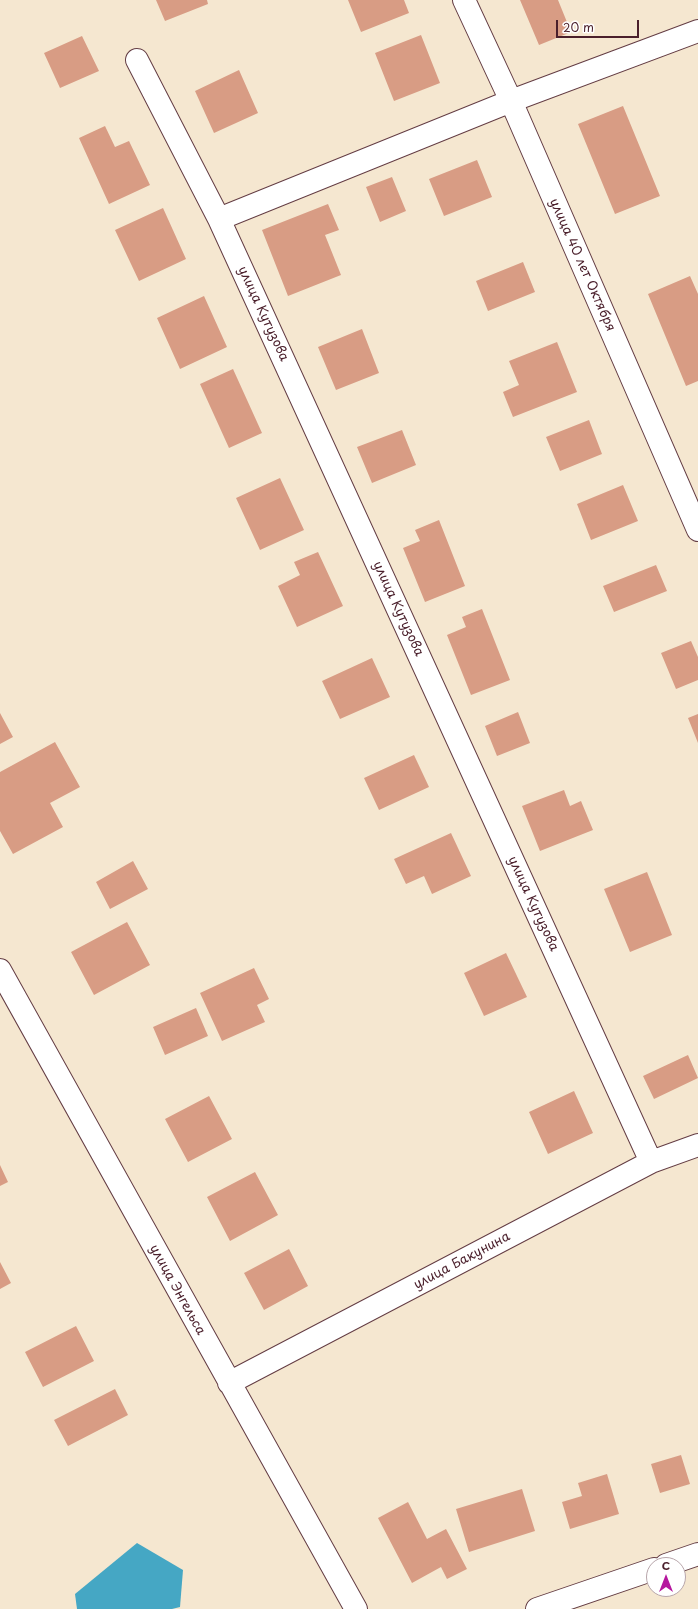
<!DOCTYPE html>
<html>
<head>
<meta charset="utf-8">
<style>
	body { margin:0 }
	#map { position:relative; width:698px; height:1609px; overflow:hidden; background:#f5e7d0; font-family:"Playpen Sans",sans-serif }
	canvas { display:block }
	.north { position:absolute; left:646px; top:1557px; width:40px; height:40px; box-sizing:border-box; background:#fff; border:1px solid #b7a5aa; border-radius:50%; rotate:0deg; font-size:11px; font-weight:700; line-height:16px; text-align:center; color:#4a1f2b }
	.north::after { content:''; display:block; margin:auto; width:14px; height:18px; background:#b5179e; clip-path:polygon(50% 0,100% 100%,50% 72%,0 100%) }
	.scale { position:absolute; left:556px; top:20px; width:83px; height:18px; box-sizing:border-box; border:2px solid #4a1f2b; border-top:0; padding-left:5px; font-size:12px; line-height:14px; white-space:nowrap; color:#4a1f2b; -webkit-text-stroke:3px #fff; paint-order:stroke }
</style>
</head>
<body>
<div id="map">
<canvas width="698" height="1609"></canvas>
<div class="north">С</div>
<div class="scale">20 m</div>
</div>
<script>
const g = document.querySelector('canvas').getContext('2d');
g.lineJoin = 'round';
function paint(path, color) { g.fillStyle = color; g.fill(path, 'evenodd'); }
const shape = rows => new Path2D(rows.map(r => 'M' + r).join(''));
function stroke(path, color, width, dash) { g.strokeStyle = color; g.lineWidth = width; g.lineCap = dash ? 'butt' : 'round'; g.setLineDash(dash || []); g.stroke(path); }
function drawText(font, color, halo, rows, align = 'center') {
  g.font = font + ' "Playpen Sans",sans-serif'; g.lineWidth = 3; g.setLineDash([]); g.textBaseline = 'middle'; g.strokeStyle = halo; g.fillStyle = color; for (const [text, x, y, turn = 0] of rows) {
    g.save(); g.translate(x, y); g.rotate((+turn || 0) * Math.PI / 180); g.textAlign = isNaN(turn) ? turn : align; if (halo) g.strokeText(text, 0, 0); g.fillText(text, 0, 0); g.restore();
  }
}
const water = shape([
	[137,1543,183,1570,180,1607,172,1609,77,1609,75,1594]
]);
const building = shape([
	[156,0,207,0,208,4,165,21],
	[348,0,404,0,409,13,361,32],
	[520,0,558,0,571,32,539,45],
	[421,35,440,83,394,101,375,53],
	[82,36,99,71,60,88,44,53],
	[239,70,258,113,214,133,195,91],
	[623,106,660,196,615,214,578,124],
	[105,126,115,147,129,141,150,185,109,204,79,138],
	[477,160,492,197,444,216,429,179],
	[392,177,406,211,380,222,366,187],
	[328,204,339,230,325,235,341,275,288,296,262,230],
	[163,208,186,259,139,281,115,230],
	[523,262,535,292,488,311,476,281],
	[690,276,698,294,698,381,686,386,648,294],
	[204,296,227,347,180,369,157,318],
	[362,329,379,373,336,390,318,347],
	[557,342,577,392,513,417,503,392,519,385,509,361],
	[233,369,262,433,229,448,200,384],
	[589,420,602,454,560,471,546,437],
	[402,430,416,465,372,483,357,447],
	[280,478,304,530,260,550,236,498],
	[623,485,638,521,591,540,577,504],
	[439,520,465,586,425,602,403,548,420,541,415,530],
	[318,552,343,606,297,627,278,586,300,575,294,562],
	[656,565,667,591,614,612,603,586],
	[482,609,510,680,471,695,447,635,466,627,462,617],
	[691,641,698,657,698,680,676,689,661,653],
	[372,658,390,697,340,719,322,681],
	[518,712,530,743,497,756,485,726],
	[0,713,13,737,0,744],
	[698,714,698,743,688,718],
	[55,742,80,787,50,803,63,827,13,854,0,831,0,772],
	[414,755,429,787,379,810,364,778],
	[564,790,570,806,581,801,593,830,540,851,522,806],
	[451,833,471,876,432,894,424,876,406,884,394,859],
	[133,861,148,889,110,909,96,882],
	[647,872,672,935,630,952,604,889],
	[127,922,150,965,94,995,71,952],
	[506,953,527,997,484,1016,464,973],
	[254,968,269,999,257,1005,265,1022,222,1041,200,993],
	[196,1008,208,1036,165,1055,153,1027],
	[688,1055,698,1078,654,1099,643,1076],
	[574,1091,593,1133,548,1154,529,1112],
	[209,1096,232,1139,188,1162,165,1119],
	[0,1165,8,1182,0,1186],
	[255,1172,278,1215,230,1241,207,1197],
	[289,1249,308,1286,264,1310,244,1273],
	[0,1262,11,1283,0,1289],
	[76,1326,94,1361,43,1387,25,1352],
	[115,1389,128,1415,68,1446,54,1420],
	[681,1455,690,1484,660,1493,651,1464],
	[607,1474,619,1514,570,1529,562,1502,582,1496,578,1483],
	[522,1489,535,1531,469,1552,456,1509],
	[408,1502,427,1539,446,1529,467,1569,447,1579,441,1567,412,1583,378,1518]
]);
const minor = shape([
	[464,0,511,101,698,530],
	[137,60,219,219,651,1162],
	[219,219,511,101,698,31],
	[0,970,356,1609],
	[229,1383,651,1162,698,1145],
	[666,1565,698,1554],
	[537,1609,654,1569]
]);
const streetNames = [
	["улица 40 лет Октября",582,265,66],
	["улица Кутузова",263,314,65],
	["улица Кутузова",398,609,65],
	["улица Кутузова",533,904,65],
	["улица Бакунина",462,1261,-28],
	["улица Энгельса",177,1290,61]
];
paint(water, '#45a7c4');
paint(building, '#d89c84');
stroke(minor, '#643d44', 24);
stroke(minor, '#fff', 22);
drawText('13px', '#4a1f2b', '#fff', streetNames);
</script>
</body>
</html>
